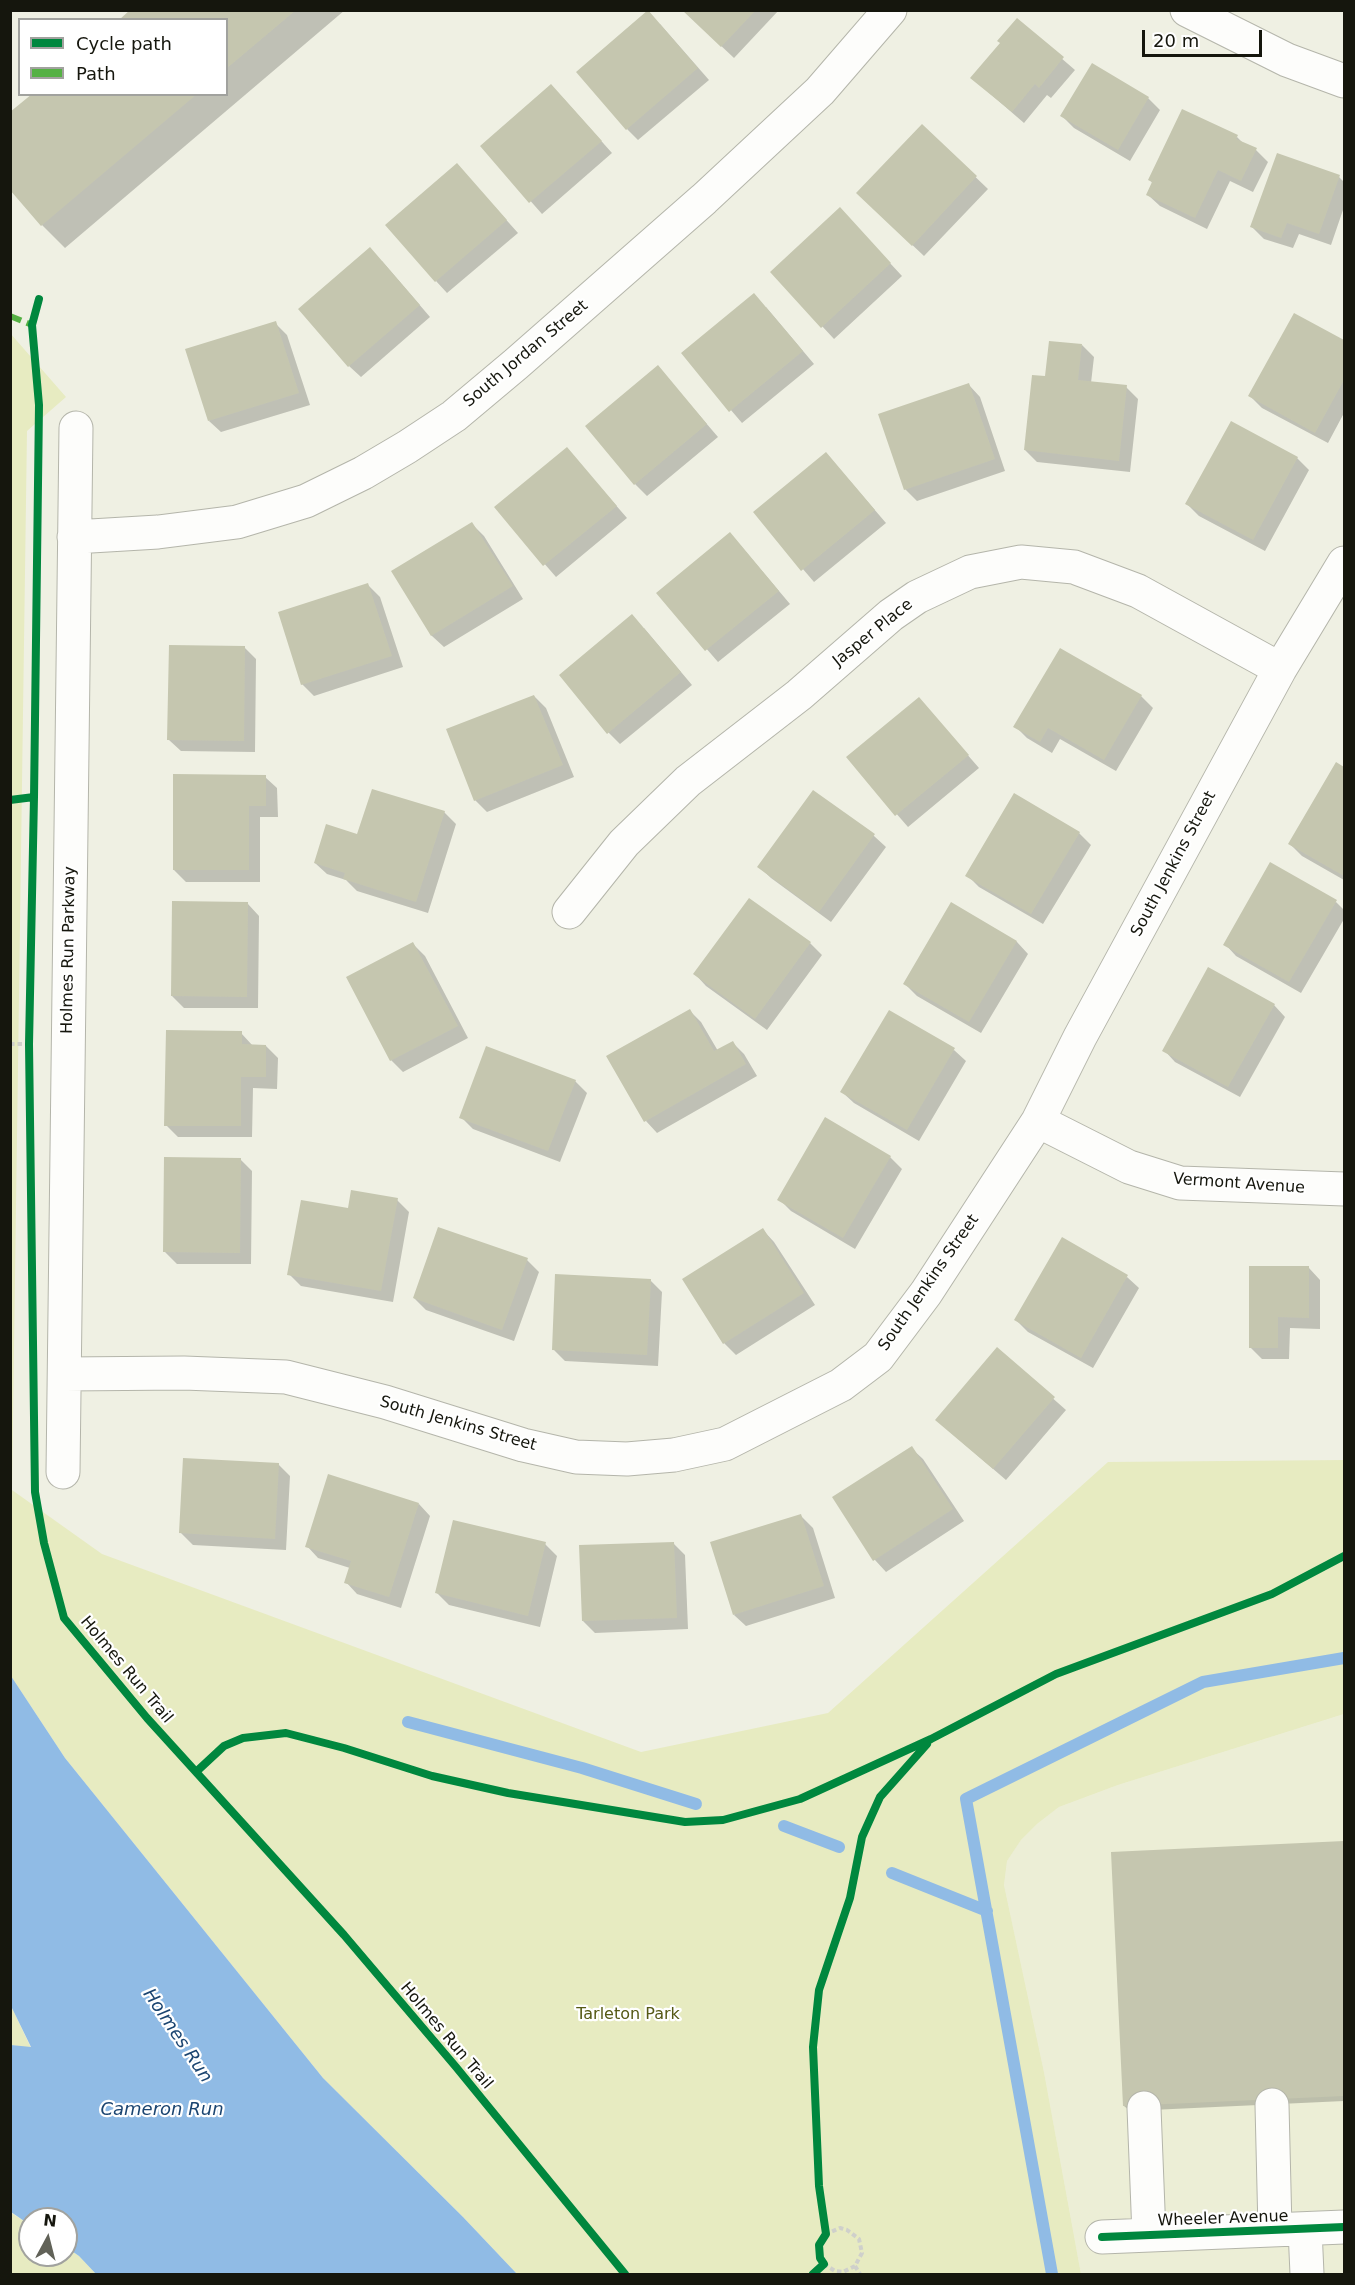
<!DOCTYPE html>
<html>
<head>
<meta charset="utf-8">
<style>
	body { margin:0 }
	#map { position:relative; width:1355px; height:2285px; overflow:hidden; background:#eff0e3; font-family:"DejaVu Sans",sans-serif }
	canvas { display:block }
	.frame { position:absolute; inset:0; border:12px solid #15160d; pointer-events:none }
	.legend { position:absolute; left:18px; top:18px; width:210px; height:78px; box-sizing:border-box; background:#fff; border:2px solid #a1a29e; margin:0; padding:8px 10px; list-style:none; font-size:18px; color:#15160d }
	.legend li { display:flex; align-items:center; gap:12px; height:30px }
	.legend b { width:30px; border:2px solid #a1a29e }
	.north { position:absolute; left:18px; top:2207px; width:60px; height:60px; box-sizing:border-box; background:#fff; border:2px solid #a1a29e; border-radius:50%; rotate:7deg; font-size:16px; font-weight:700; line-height:24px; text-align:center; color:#15160d }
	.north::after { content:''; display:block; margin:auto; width:21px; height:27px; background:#616258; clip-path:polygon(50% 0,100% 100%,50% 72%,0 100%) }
	.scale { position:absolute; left:1142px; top:30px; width:120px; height:27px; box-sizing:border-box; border:3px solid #15160d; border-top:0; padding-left:8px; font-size:18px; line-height:21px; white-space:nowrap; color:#15160d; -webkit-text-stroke:4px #fff; paint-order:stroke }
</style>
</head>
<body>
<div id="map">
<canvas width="1355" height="2285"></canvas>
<div class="frame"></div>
<ul class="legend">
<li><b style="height:8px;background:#00873e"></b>Cycle path</li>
<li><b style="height:8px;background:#55b144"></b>Path</li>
</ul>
<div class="north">N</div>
<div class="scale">20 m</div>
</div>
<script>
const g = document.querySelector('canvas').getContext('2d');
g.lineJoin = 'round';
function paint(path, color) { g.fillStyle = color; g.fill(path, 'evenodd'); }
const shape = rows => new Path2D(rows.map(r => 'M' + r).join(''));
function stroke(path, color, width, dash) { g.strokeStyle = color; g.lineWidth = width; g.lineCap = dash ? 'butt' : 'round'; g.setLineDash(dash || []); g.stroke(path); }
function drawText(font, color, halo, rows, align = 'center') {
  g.font = font + ' "DejaVu Sans",sans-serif'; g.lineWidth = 4.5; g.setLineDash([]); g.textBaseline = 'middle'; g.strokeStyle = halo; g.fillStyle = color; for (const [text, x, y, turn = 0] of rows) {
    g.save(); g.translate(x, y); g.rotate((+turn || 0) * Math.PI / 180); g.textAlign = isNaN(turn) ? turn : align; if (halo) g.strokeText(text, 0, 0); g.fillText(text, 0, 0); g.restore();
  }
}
const built = shape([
	[1344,1714,1344,2274,1081,2274,1044,2072,1004,1885,1007,1861,1021,1840,1037,1824,1059,1807,1118,1785]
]);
const green = shape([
	[10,333,66,397,27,431,12,1490,102,1554,641,1752,828,1713,1108,1462,1344,1460,1344,1714,1118,1785,1059,1807,1037,1824,1021,1840,1007,1861,1004,1885,1044,2072,1081,2274,517,2274,463,2217,323,2078,65,1758,11,1676],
	[11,2006,31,2048,11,2045],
	[10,2212,30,2225,30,2255,66,2255,66,2247,79,2256,96,2274,11,2274]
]);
const water = shape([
	[11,1676,65,1758,323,2078,463,2217,517,2274,96,2274,79,2256,66,2247,66,2219,30,2219,30,2225,11,2212,11,2045,31,2047,11,2006]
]);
const shadow = shape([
	[132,10,345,10,65,248,42,225,48,94,226,94,226,20],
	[683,10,779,10,734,58],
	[1017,20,1075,70,1051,98,1047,95,1024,123,972,78,1002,43],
	[660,24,709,80,638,140,627,129],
	[563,98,612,153,542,214,482,146],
	[1148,98,1160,110,1130,161,1074,128,1062,116],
	[922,126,988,189,924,256,870,205],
	[1237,137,1244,144,1256,150,1268,162,1253,192,1230,181,1207,229,1160,206,1148,195,1153,184,1150,180],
	[468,177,518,233,447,293,436,281],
	[1339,177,1344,182,1344,207,1331,245,1299,234,1293,248,1264,239,1252,227],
	[851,221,902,276,834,339,772,272],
	[382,261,430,317,361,377,349,366],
	[766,307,814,364,742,423,683,354],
	[1295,315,1344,342,1344,413,1328,443,1262,408,1250,396],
	[275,323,287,335,310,405,221,432,209,421],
	[1082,345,1094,357,1091,383,1126,387,1138,399,1130,472,1037,462,1025,450,1046,378],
	[658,367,718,437,647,496,635,484],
	[969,385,980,397,1005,471,917,501,905,489],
	[1232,423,1297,458,1309,470,1265,551,1199,516,1187,504],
	[567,449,627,518,556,577,496,508],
	[837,466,886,523,814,582,755,513],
	[472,524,484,536,523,599,444,647,432,636,393,572],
	[741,546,790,604,718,662,659,594],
	[368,585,380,597,403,667,314,696,302,684],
	[644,628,692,685,620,744,608,732],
	[244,647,256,659,255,752,181,751,169,740],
	[534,696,546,708,574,777,487,812,475,800],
	[1141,696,1153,708,1116,771,1060,739,1052,753,1027,738,1015,726],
	[919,699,979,768,908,827,848,758],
	[1336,764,1344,768,1344,880,1302,856,1290,844],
	[265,777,277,788,278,817,260,817,260,882,186,882,174,870],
	[813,792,874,836,886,847,831,922,771,878,759,867],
	[444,812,456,824,428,913,357,891,346,880,327,874,315,863,358,836],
	[1079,833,1091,845,1043,924,979,887,967,875],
	[1336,902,1344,910,1344,919,1301,993,1236,956,1225,944],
	[248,904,259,916,258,1008,184,1008,172,996],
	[952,904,1017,942,1028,954,981,1033,917,996,905,984],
	[810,943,822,955,767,1030,706,986,695,974],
	[413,944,425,956,468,1038,403,1072,391,1060],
	[1274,1005,1285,1017,1240,1097,1175,1062,1164,1050],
	[689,1010,701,1022,718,1051,732,1042,744,1054,757,1076,657,1133,646,1121],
	[241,1033,253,1046,266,1046,278,1058,277,1089,253,1088,252,1137,178,1137,166,1125],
	[954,1050,966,1061,919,1141,854,1103,842,1092],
	[575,1081,587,1093,560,1162,473,1129,461,1117],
	[890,1157,902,1169,855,1249,791,1211,779,1199],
	[240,1159,252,1171,251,1264,177,1264,165,1252],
	[397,1200,409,1212,393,1302,301,1286,289,1274,349,1210],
	[763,1230,774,1242,815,1305,736,1355,724,1343],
	[527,1260,539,1272,514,1341,426,1310,414,1298],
	[1309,1268,1320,1280,1320,1329,1290,1328,1289,1359,1262,1359,1250,1347],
	[1127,1277,1139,1288,1093,1368,1028,1332,1016,1320],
	[650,1280,662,1292,658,1366,565,1361,554,1350],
	[998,1350,1066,1410,1006,1480,949,1431],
	[911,1448,923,1459,964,1521,886,1572,875,1560,834,1498],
	[278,1464,290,1476,286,1550,193,1545,181,1533],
	[419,1504,430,1516,401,1608,357,1594,346,1582,350,1568,318,1558,307,1546],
	[801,1516,813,1528,835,1598,746,1626,734,1615],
	[545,1544,557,1556,540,1627,449,1605,437,1593],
	[674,1544,685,1555,688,1629,595,1633,583,1621],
	[1344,1843,1344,2101,1130,2111,1124,2106,1113,1853]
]);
const stream = shape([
	[408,1722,582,1768,696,1804],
	[784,1826,839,1847],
	[892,1873,987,1911],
	[1052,2274,966,1799,1203,1682,1344,1658]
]);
const building = shape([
	[130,10,296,10,226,69,226,20,119,20],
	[648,10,698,68,626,130,576,72],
	[682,10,756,10,721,47],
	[1017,18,1064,57,1039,88,1035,84,1012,112,970,78,1000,43,997,41],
	[1092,63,1149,97,1118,150,1060,116],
	[551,84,602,141,529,203,480,146],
	[32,94,197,94,41,226,10,190,10,112],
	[1182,109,1238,135,1236,139,1257,148,1241,181,1218,170,1195,218,1146,195,1152,182,1148,180],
	[922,124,977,176,912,246,856,193],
	[1277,153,1340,175,1319,234,1287,223,1281,238,1250,227],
	[457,163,507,220,435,282,385,225],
	[840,207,891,263,821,328,770,272],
	[370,247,420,305,348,367,298,309],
	[754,293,803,351,729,412,681,353],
	[1294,313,1344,340,1344,380,1315,433,1248,396],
	[276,321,299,393,208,421,185,349],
	[1049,341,1082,344,1078,380,1127,385,1119,461,1024,450,1032,375,1045,376],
	[658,365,707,424,634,485,585,426],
	[969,383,995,459,904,490,878,414],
	[1231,421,1298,457,1253,540,1185,504],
	[567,447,617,506,543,566,494,507],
	[826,452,875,510,801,571,753,512],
	[472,522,513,586,431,636,391,571],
	[730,532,779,591,705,651,656,593],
	[368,583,392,656,301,685,278,612],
	[632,614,681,672,607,734,559,675],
	[169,645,245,646,244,741,167,740],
	[1060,648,1142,695,1104,760,1048,728,1040,742,1013,727],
	[534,695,563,765,474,801,446,729],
	[919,697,969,755,895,816,846,757],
	[1336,762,1344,767,1344,876,1288,844],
	[173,774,266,775,266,806,249,806,249,870,173,870],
	[372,789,445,811,416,902,343,879,345,873,314,863,326,824,357,834],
	[813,790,875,834,819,912,757,867],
	[1014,793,1080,832,1031,914,965,876],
	[1270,862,1337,900,1289,982,1223,945],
	[749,898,811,942,755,1019,693,974],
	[172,901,248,902,247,997,171,996],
	[951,902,1017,941,969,1022,903,984],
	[413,942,458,1026,390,1061,346,977],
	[1208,967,1275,1004,1228,1087,1162,1051],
	[690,1009,714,1051,733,1041,746,1064,644,1122,606,1056],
	[889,1010,955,1048,907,1130,840,1092],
	[166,1030,242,1031,242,1044,266,1045,266,1077,241,1077,241,1126,164,1126],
	[486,1046,576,1080,548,1151,459,1118],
	[825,1117,891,1156,843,1238,777,1200],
	[164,1157,241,1158,240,1253,163,1252],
	[351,1190,398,1198,381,1291,287,1275,301,1200,348,1208],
	[438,1227,528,1258,502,1330,413,1298],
	[763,1228,804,1293,723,1344,682,1279],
	[1062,1237,1128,1275,1081,1358,1014,1320],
	[1249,1266,1309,1266,1309,1318,1278,1317,1278,1348,1249,1348],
	[555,1274,651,1279,647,1355,552,1350],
	[997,1347,1055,1397,993,1469,935,1420],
	[912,1446,953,1509,873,1561,832,1497],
	[183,1458,279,1463,275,1539,179,1533],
	[328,1474,419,1503,389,1597,344,1583,351,1561,305,1547],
	[801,1514,824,1586,733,1615,710,1542],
	[453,1520,546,1542,528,1616,435,1593],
	[674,1542,677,1618,582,1621,579,1545],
	[1344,1841,1344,2096,1123,2106,1111,1852]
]);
const path = shape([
	[10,1044,29,1044],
	[824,2264,835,2271,843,2272,855,2266,862,2253,859,2239,847,2230,840,2228,826,2234],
	[855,2266,860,2274]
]);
const minor = shape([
	[1187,10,1287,60,1344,81],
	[74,537,158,532,237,522,306,501,363,473,407,447,454,416,516,364,704,199,820,91,890,10],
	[569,912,624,843,688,781,799,695,891,615,917,597,970,572,1021,562,1074,567,1138,591,1280,669],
	[1038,1121,1129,1167,1180,1183,1344,1189],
	[65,1374,184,1373,286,1377,385,1402,523,1445,576,1457,627,1459,674,1455,725,1444,841,1385,878,1357,926,1293,1038,1121,1080,1037,1280,669,1344,563],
	[63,1472,76,428],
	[1272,2105,1275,2230],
	[1144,2108,1149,2235],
	[1305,2229,1307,2274],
	[1102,2237,1344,2227]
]);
const quiet = shape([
	[10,316,32,325]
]);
const cycleway = shape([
	[34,797,39,405,32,325,39,299],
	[10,800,34,797,29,1044,35,1492,44,1543,64,1618,147,1718,344,1935,456,2067,625,2274],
	[196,1772,224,1746,243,1738,286,1733,344,1748,432,1776,508,1793,685,1822,723,1820,800,1799,931,1739,1056,1674,1272,1594,1344,1556],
	[1102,2237,1344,2227],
	[813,2274,824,2264,820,2258,819,2245,826,2234,819,2186,813,2047,819,1990,850,1898,862,1837,880,1797,927,1744]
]);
const streetNames = [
	["South Jordan Street",526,354,-40],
	["Jasper Place",873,633,-39],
	["South Jenkins Street",1174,864,-62],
	["Holmes Run Parkway",69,950,-89],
	["Vermont Avenue",1239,1184,4],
	["South Jenkins Street",929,1283,-55],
	["South Jenkins Street",458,1424,16],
	["Holmes Run Trail",126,1670,50],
	["Holmes Run Trail",446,2036,50],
	["Wheeler Avenue",1223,2219,-2]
];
const parkNames = [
	["Tarleton Park",628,2015]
];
const waterNames = [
	["Holmes Run",177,2036,56],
	["Cameron Run",162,2110]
];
paint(built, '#eceed6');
paint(green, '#e7ebc1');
paint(water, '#90bbe5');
paint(shadow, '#0003');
stroke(stream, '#90bbe5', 12);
paint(building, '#c5c6af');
stroke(minor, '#b4b5aa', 35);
stroke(path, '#cfd0cb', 4, [4.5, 3]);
stroke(minor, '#fdfdfb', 33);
stroke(quiet, '#55b144', 6, [12, 6]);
stroke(cycleway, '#00873e', 8);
drawText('16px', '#15160d', '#fff', streetNames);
drawText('16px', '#565915', '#fff', parkNames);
drawText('italic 18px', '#1b4571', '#fff', waterNames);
</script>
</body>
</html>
